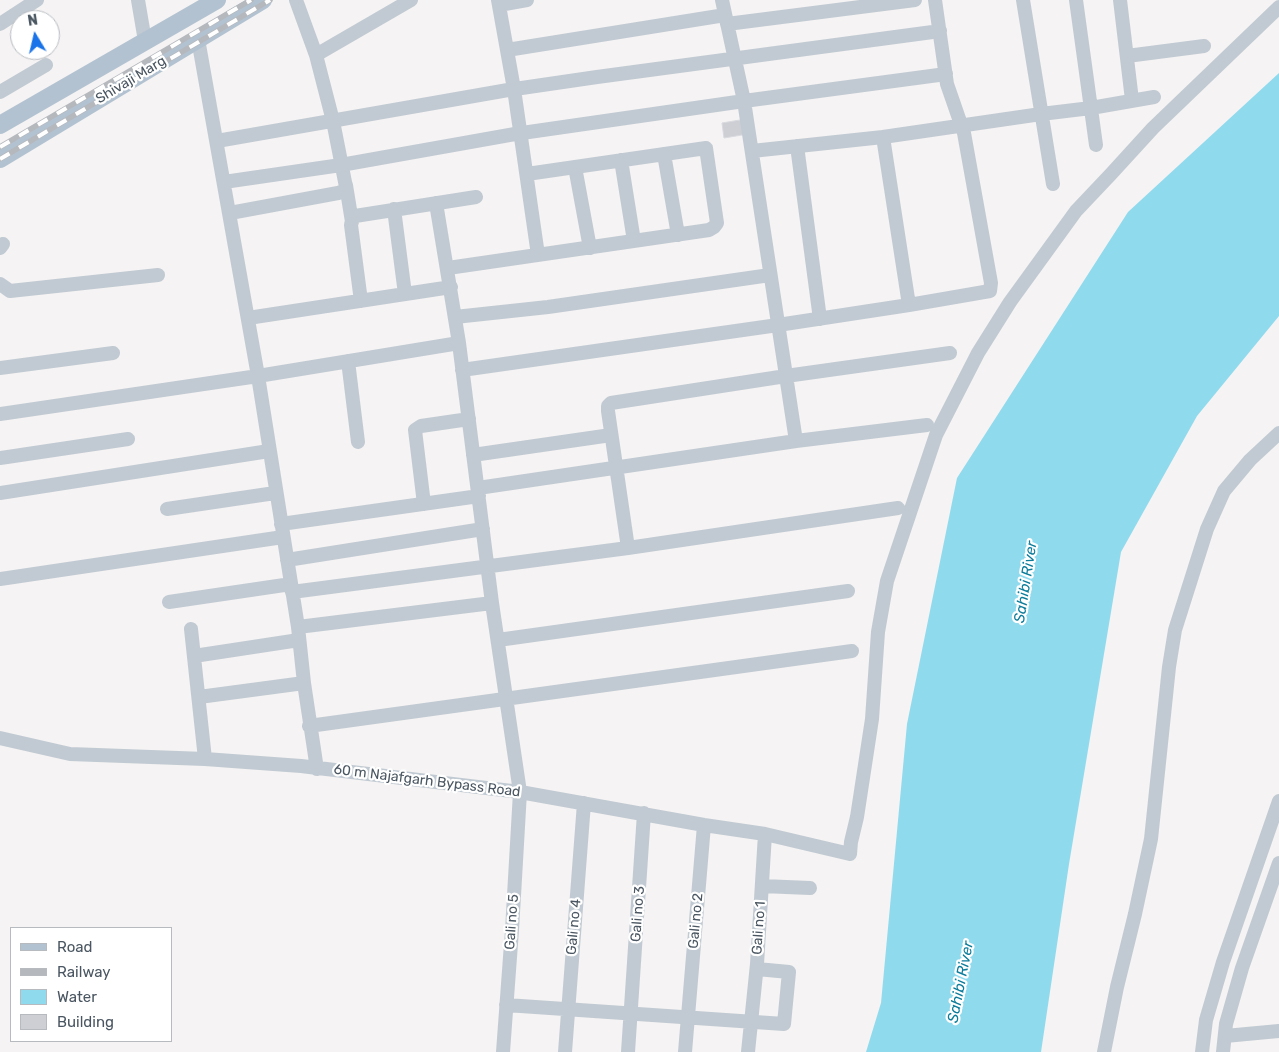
<!DOCTYPE html>
<html>
<head>
<meta charset="utf-8">
<style>
	body { margin:0 }
	#map { position:relative; width:1279px; height:1052px; overflow:hidden; background:#f5f3f3; font-family:Rubik,sans-serif }
	canvas { display:block }
	.legend { position:absolute; left:10px; top:927px; width:162px; height:115px; box-sizing:border-box; background:#fff; border:1px solid #b7bbc0; margin:0; padding:6px 9px; list-style:none; font-size:15px; color:#4a5661 }
	.legend li { display:flex; align-items:center; gap:10px; height:25px }
	.legend b { width:25px; border:1px solid #b7bbc0 }
	.north { position:absolute; left:10px; top:10px; width:50px; height:50px; box-sizing:border-box; background:#fff; border:1px solid #b7bbc0; border-radius:50%; rotate:351deg; font-size:14px; font-weight:700; line-height:20px; text-align:center; color:#4a5661 }
	.north::after { content:''; display:block; margin:auto; width:18px; height:22px; background:#1a73e8; clip-path:polygon(50% 0,100% 100%,50% 72%,0 100%) }
</style>
</head>
<body>
<div id="map">
<canvas width="1279" height="1052"></canvas>
<ul class="legend">
<li><b style="height:6px;background:#b3c2d1"></b>Road</li>
<li><b style="height:6px;background:#b5b8bd"></b>Railway</li>
<li><b style="height:14px;background:#90daee"></b>Water</li>
<li><b style="height:14px;background:#cdcfd5"></b>Building</li>
</ul>
<div class="north">N</div>
</div>
<script>
const g = document.querySelector('canvas').getContext('2d');
g.lineJoin = 'round';
function paint(path, color) { g.fillStyle = color; g.fill(path, 'evenodd'); }
const shape = rows => new Path2D(rows.map(r => 'M' + r).join(''));
function stroke(path, color, width, dash) { g.strokeStyle = color; g.lineWidth = width; g.lineCap = dash ? 'butt' : 'round'; g.setLineDash(dash || []); g.stroke(path); }
function drawText(font, color, halo, rows, align = 'center') {
  g.font = font + ' Rubik,sans-serif'; g.lineWidth = 4.5; g.setLineDash([]); g.textBaseline = 'middle'; g.strokeStyle = halo; g.fillStyle = color; for (const [text, x, y, turn = 0] of rows) {
    g.save(); g.translate(x, y); g.rotate((+turn || 0) * Math.PI / 180); g.textAlign = isNaN(turn) ? turn : align; if (halo) g.strokeText(text, 0, 0); g.fillText(text, 0, 0); g.restore();
  }
}
const water = shape([
	[1279,73,1279,316,1197,416,1121,552,1069,864,1041,1052,866,1052,881,1003,907,724,957,478,1128,212]
]);
const building = shape([
	[746,119,748,134,724,138,722,123,746,119]
]);
const minor = shape([
	[138,0,145,41],
	[498,0,514,89,538,255],
	[722,0,744,101,796,441],
	[1023,0,1053,184],
	[1076,0,1096,145],
	[1120,0,1132,100],
	[499,5,527,0],
	[0,24,37,0],
	[727,24,915,0],
	[198,39,258,376,298,627,304,683,317,769],
	[507,50,725,15],
	[316,55,411,0],
	[1127,56,1204,46],
	[0,92,46,65],
	[883,137,909,305],
	[217,141,508,90,597,77,940,31],
	[797,146,820,319],
	[752,151,883,137,1041,114,1091,108,1154,97],
	[664,154,678,235],
	[621,160,634,241],
	[575,167,590,248],
	[224,182,341,165,515,134,744,101,946,74],
	[346,185,352,222],
	[436,203,459,343,492,603,520,792,512,930,503,1052],
	[394,209,405,294],
	[230,213,338,193,344,191,346,187,333,121,316,55,296,0],
	[0,248,3,244],
	[448,268,709,230,714,227,717,223,706,148,527,174],
	[0,284,10,291,158,275],
	[361,301,351,225,352,220,355,216,476,197],
	[455,317,548,307,770,275],
	[248,318,451,287],
	[348,361,358,442],
	[0,368,113,353],
	[462,370,778,325,909,305,990,291,991,283,964,133,947,84,935,0],
	[0,414,258,376,459,343],
	[473,455,611,435],
	[0,458,128,439],
	[478,488,796,441,927,425],
	[0,493,269,451],
	[424,504,415,430,421,426,469,419],
	[167,509,275,493],
	[281,524,479,496],
	[628,548,608,411,608,406,611,403,786,376,950,353],
	[287,560,483,529],
	[0,579,283,537],
	[292,592,628,548,898,508],
	[169,602,291,584],
	[298,627,492,603],
	[191,629,205,759],
	[498,640,848,591],
	[194,656,299,640],
	[199,697,304,683],
	[309,726,852,651],
	[0,738,70,754,205,759,301,766,520,792,704,825,765,834,850,854,851,842,857,817,872,719,878,632,887,581,936,435,978,353,1010,302,1076,211,1111,174,1153,128,1279,7],
	[762,886,810,888],
	[506,1005,784,1024,789,972,757,969],
	[1225,1036,1279,1031],
	[565,1052,584,803],
	[628,1052,644,813],
	[685,1052,704,825],
	[748,1052,757,964,765,834],
	[1104,1052,1117,987,1135,914,1151,839,1169,667,1175,630,1207,529,1224,491,1250,460,1279,433],
	[1202,1052,1206,1020,1223,962,1279,801],
	[1223,1052,1226,1024,1242,968,1279,863]
]);
const major = shape([
	[0,125,217,0],
	[0,159,263,0]
]);
const rail = shape([
	[0,147,251,0],
	[0,159,270,0]
]);
const streetNames = [
	["Shivaji Marg",131,80,-31],
	["60 m Najafgarh Bypass Road",427,781,7],
	["Gali no 3",638,914,-86],
	["Gali no 2",696,921,-85],
	["Gali no 5",512,922,-86],
	["Gali no 4",574,927,-85],
	["Gali no 1",759,928,-86]
];
const waterNames = [
	["Sahibi River",1026,582,-81],
	["Sahibi River",961,982,-79]
];
paint(water, '#90daee');
paint(building, '#cdcfd5');
stroke(building, '#d7d9de', 1);
stroke(minor, '#c1cad2', 14);
stroke(major, '#b3c2d1', 18);
stroke(rail, '#b5b8bd', 5.5);
stroke(rail, '#fff', 4, [11]);
drawText('14px', '#4a5661', '#fff', streetNames);
drawText('italic 15px', '#0c7c9b', '#fff', waterNames);
</script>
</body>
</html>
